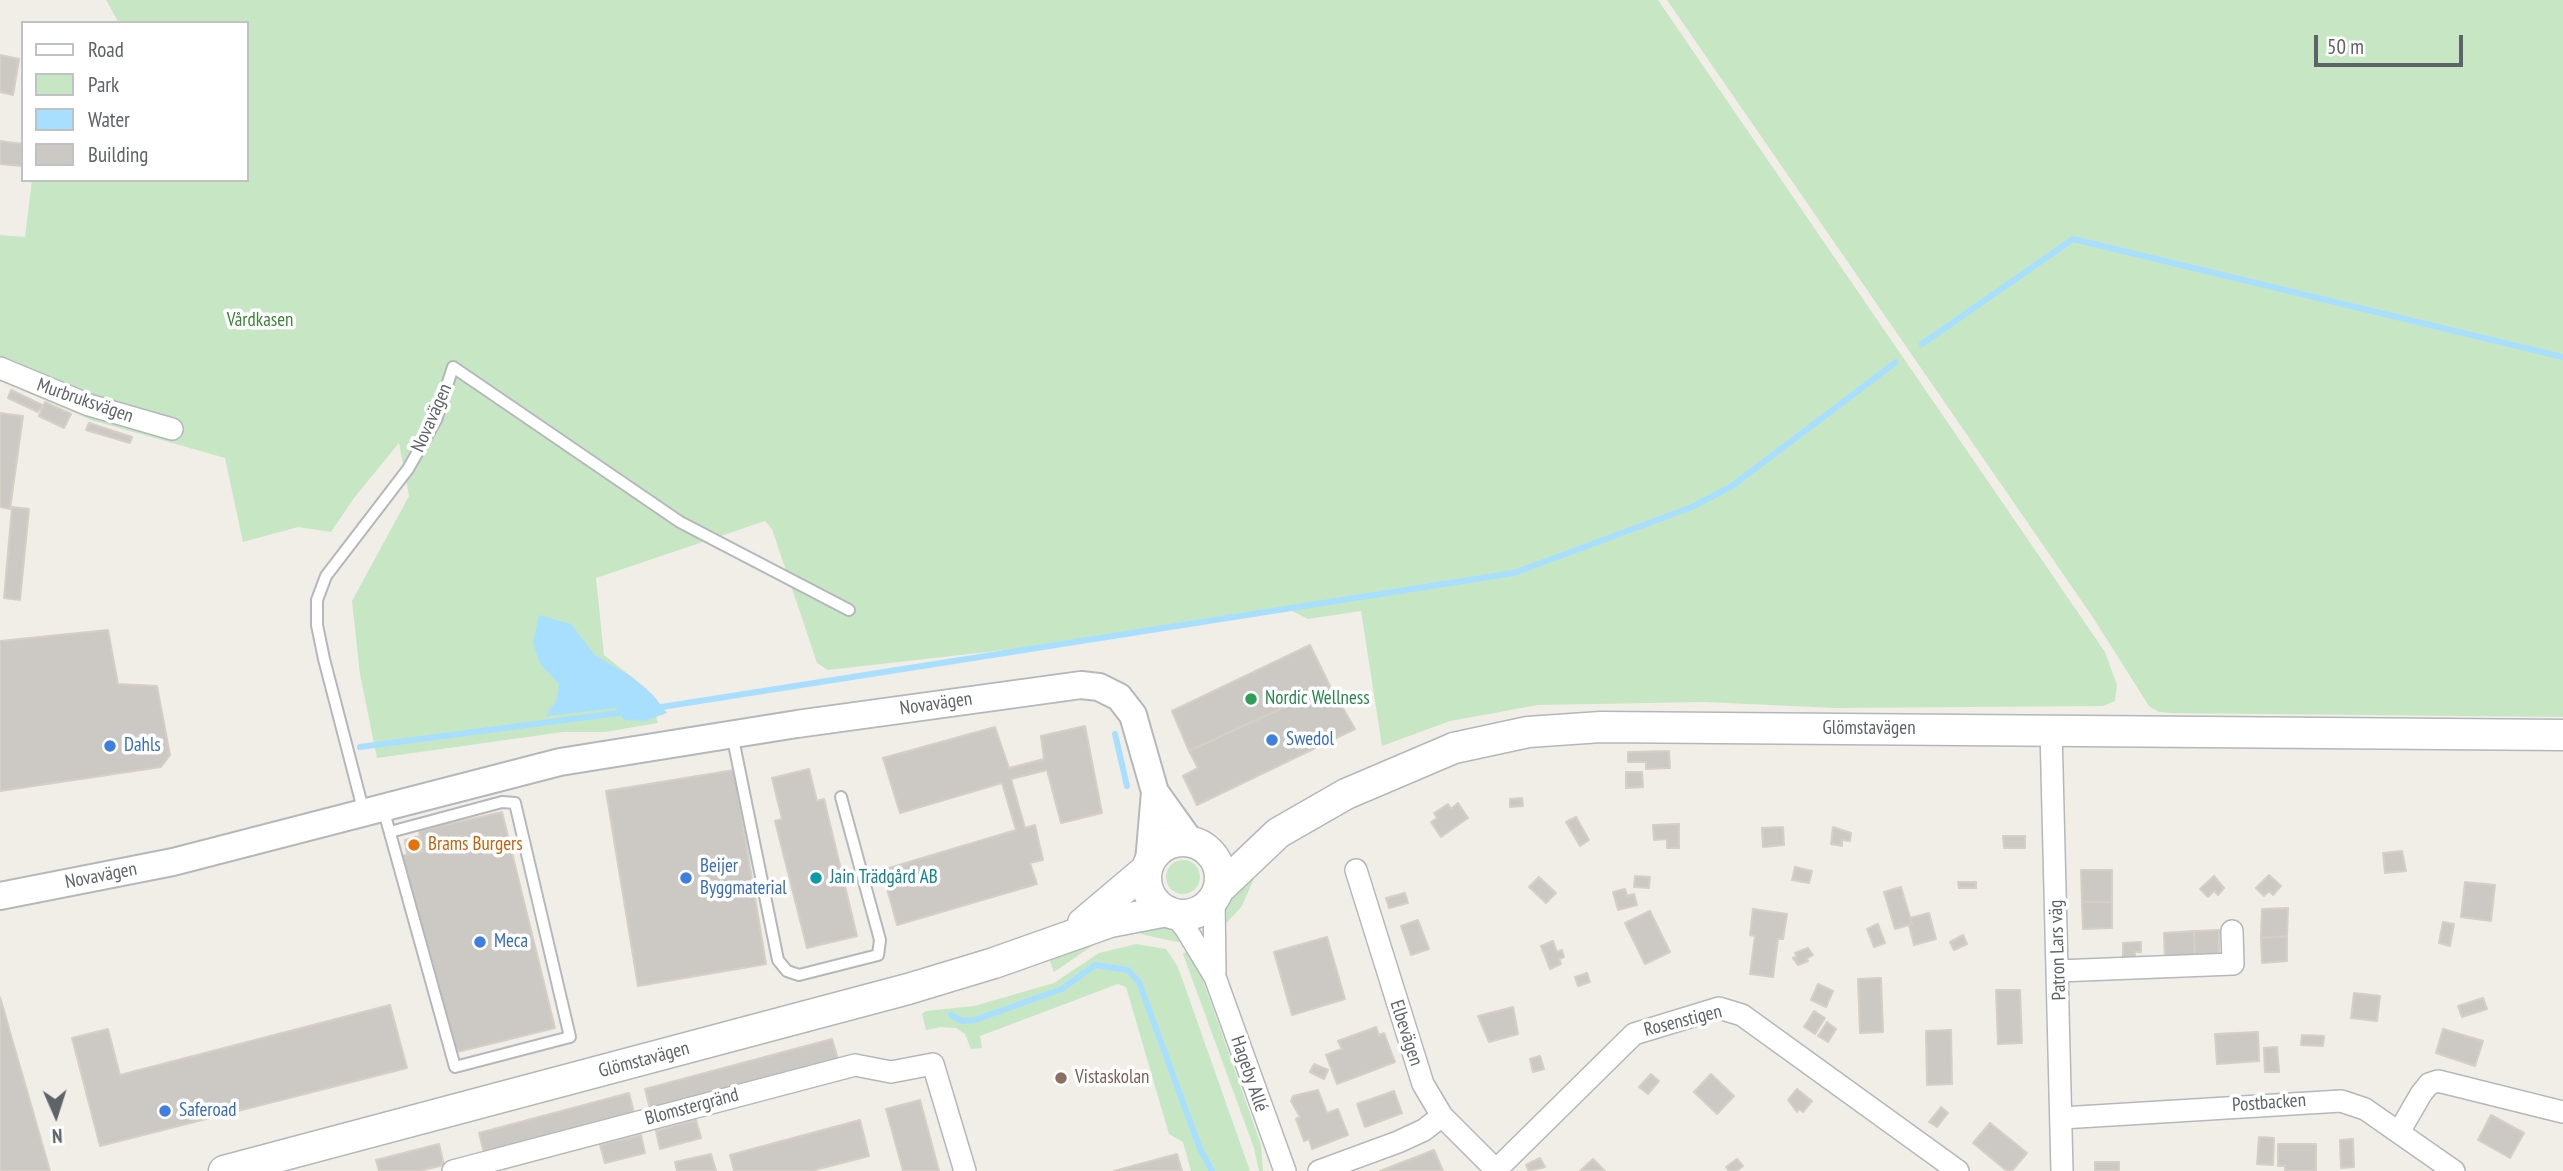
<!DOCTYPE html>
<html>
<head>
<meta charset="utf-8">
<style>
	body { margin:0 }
	#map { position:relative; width:2563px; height:1171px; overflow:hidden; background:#f0eee7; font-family:"PT Sans Narrow",sans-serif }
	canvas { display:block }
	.legend { position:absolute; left:21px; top:21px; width:228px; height:161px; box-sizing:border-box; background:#fff; border:2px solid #bfc1c2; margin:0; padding:9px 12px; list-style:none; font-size:21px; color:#5e6367 }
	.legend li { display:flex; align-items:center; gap:14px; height:35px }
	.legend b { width:35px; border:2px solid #bfc1c2 }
	.north { position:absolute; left:21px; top:1080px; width:70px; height:70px; -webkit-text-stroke:5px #fff; paint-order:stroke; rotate:177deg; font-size:19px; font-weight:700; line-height:28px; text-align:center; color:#5e6367 }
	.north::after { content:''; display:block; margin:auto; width:24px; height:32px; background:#5e6367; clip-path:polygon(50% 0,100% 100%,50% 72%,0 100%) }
	.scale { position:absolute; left:2314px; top:35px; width:149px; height:32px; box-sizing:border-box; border:4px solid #5e6367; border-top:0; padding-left:9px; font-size:21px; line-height:24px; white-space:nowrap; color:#5e6367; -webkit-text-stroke:5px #fff; paint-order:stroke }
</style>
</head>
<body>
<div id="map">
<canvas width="2563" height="1171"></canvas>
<ul class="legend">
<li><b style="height:9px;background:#fff"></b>Road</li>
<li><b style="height:19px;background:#c7e7c4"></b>Park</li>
<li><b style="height:19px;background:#a9dffe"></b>Water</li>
<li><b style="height:19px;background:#ccc9c4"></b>Building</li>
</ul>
<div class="north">N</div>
<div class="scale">50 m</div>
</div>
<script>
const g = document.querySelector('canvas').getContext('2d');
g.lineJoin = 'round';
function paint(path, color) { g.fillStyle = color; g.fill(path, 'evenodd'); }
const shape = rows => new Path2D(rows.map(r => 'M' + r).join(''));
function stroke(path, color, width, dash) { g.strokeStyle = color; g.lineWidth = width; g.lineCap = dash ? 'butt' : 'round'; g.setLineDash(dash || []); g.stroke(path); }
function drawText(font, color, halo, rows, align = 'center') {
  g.font = font + ' "PT Sans Narrow",sans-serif'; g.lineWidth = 7; g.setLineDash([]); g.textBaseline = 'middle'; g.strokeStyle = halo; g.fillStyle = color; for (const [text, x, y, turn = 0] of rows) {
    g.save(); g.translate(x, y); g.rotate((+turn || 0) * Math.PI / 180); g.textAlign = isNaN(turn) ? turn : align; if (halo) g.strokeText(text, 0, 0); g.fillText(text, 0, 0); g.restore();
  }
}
const green = shape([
	[106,0,1658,0,2105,652,2117,685,2115,701,2103,706,1835,708,1704,702,1538,705,1450,721,1382,746,1361,611,1308,619,1290,610,1093,640,828,670,817,663,772,529,765,521,596,578,604,655,647,689,658,723,605,732,563,732,377,758,360,674,352,601,409,496,399,443,354,498,331,532,298,527,243,542,225,458,91,420,0,381,0,235,25,237,32,180,247,180,247,23,119,23],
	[1667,0,2563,0,2563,717,2171,713,2159,712,2149,706,2092,616],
	[1262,860,1242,906,1221,929,1225,898],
	'1166 877a17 17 0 1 1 34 0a17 17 0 1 1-34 0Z',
	[1137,924,1165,925,1183,941,1177,942,1141,934],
	[1127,931,1124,935,1095,944,1054,972,1050,961,1076,947],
	[1136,944,1166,949,1178,967,1250,1171,1191,1171,1183,1142,1169,1134,1126,987,1118,984,980,1036,982,1048,971,1049,965,1034,956,1028,941,1027,926,1030,922,1014,926,1011,974,1006,1054,983,1099,953],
	[1188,950,1203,980,1261,1145,1263,1171,1259,1171,1254,1148,1183,954]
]);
const water = shape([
	[539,615,571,624,595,655,632,677,653,695,667,713,645,721,624,720,616,708,546,716,557,699,559,684,540,664,533,643]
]);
const stream = shape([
	[1922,344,2073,239,2563,357],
	[655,708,1514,573,1692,507,1732,486,1896,362],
	[1115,734,1127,786],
	[360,747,626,712],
	[951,1015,962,1021,975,1020,1062,989,1095,965,1128,970,1139,982,1200,1149,1212,1171]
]);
const building = shape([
	[0,55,19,59,13,95,0,92,0,55],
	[0,141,23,144,22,166,0,164,0,141],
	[11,390,42,405,38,412,8,398,11,390],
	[45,402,71,414,64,428,39,416,45,402],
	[0,413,23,416,10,509,0,507,0,413],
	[89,423,132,437,130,443,86,430,89,423],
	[12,507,29,509,20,600,4,598,12,507],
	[108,630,118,684,157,686,170,755,161,767,0,791,0,641,108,630],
	[1310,645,1330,686,1189,751,1172,711,1310,645],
	[1330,686,1355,729,1197,805,1183,776,1198,768,1189,751,1330,686],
	[1085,726,1102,813,1061,823,1047,770,1011,779,1025,828,1035,825,1043,860,1030,863,1037,884,897,925,882,870,1016,830,1002,783,900,813,883,758,995,727,1009,768,1044,759,1041,736,1085,726],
	[1669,751,1670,768,1646,769,1646,762,1628,762,1628,752,1669,751],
	[809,769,817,801,824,799,857,936,807,948,775,821,782,819,772,778,809,769],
	[734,770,766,964,638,986,606,791,734,770],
	[1626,772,1642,772,1643,787,1626,788,1626,772],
	[1522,798,1523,806,1510,807,1510,799,1522,798],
	[1458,803,1468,818,1441,837,1431,822,1437,818,1434,813,1448,804,1451,809,1458,803],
	[502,812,555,1028,457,1052,401,856,423,851,419,831,502,812],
	[1576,817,1589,840,1580,846,1566,822,1576,817],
	[1679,824,1679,848,1667,848,1667,839,1654,840,1653,825,1679,824],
	[1783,827,1784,845,1763,847,1762,828,1783,827],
	[1833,827,1851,833,1850,841,1842,840,1842,846,1831,844,1833,827],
	[420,836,423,851,407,854,405,840,420,836],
	[2003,836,2025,836,2025,848,2004,848,2003,836],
	[2402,851,2406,871,2385,873,2383,853,2402,851],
	[1795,867,1812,871,1809,883,1792,880,1795,867],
	[2081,870,2112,870,2112,902,2082,902,2081,870],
	[2269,875,2281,886,2273,895,2269,891,2264,896,2256,888,2269,875],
	[1635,876,1650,877,1649,888,1634,887,1635,876],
	[2214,876,2224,888,2218,895,2214,891,2208,897,2200,889,2214,876],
	[1539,877,1556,893,1546,903,1529,887,1539,877],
	[1958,882,1976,882,1976,888,1959,888,1958,882],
	[2465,882,2495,885,2491,921,2461,917,2465,882],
	[1901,887,1912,924,1895,929,1884,892,1901,887],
	[1625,889,1627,896,1634,894,1637,905,1618,910,1613,892,1625,889],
	[1405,893,1408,903,1389,908,1386,898,1405,893],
	[2082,902,2112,902,2112,928,2083,929,2082,902],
	[2288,908,2287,936,2261,938,2262,909,2288,908],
	[1753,909,1787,914,1783,939,1778,939,1773,977,1750,974,1755,936,1750,935,1753,909],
	[1650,911,1670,952,1645,964,1625,923,1650,911],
	[1929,913,1936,939,1914,945,1909,925,1912,924,1910,918,1929,913],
	[1418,920,1429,949,1411,955,1401,926,1418,920],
	[2443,922,2454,924,2450,946,2439,943,2443,922],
	[1878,924,1885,943,1874,947,1867,929,1878,924],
	[2219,930,2219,957,2195,958,2194,931,2219,930],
	[2194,931,2195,958,2165,959,2164,933,2194,931],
	[1963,935,1967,944,1954,950,1950,942,1963,935],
	[2287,936,2287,961,2262,963,2261,938,2287,936],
	[1327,937,1345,999,1292,1015,1274,952,1327,937],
	[1553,941,1557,952,1562,950,1564,957,1559,959,1561,964,1550,969,1541,946,1553,941],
	[2141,942,2141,952,2135,952,2135,959,2123,960,2123,943,2141,942],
	[1808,948,1813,955,1806,959,1808,961,1798,965,1793,958,1797,956,1795,953,1808,948],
	[1587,973,1590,982,1578,986,1575,977,1587,973],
	[1881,978,1883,1032,1860,1033,1858,979,1881,978],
	[1818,984,1833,991,1826,1007,1811,1000,1818,984],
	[1996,990,2020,990,2022,1043,1998,1044,1996,990],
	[2354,993,2380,996,2377,1021,2351,1018,2354,993],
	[0,997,50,1171,0,1171,0,997],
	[2483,998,2487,1009,2462,1017,2458,1006,2483,998],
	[390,1005,407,1068,100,1146,72,1038,108,1029,120,1075,390,1005],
	[1513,1007,1518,1034,1489,1042,1478,1016,1513,1007],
	[1814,1011,1825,1018,1815,1034,1804,1027,1814,1011],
	[1827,1022,1836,1029,1828,1042,1818,1036,1827,1022],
	[1376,1027,1379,1035,1384,1033,1395,1062,1337,1084,1326,1055,1342,1049,1338,1041,1376,1027],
	[2443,1029,2483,1041,2475,1066,2436,1053,2443,1029],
	[1951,1030,1952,1084,1927,1085,1926,1031,1951,1030],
	[2258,1032,2259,1061,2217,1064,2215,1034,2258,1032],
	[2302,1035,2324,1036,2323,1046,2301,1045,2302,1035],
	[832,1039,838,1059,650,1109,645,1089,832,1039],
	[2277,1047,2279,1072,2265,1072,2264,1048,2277,1047],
	[1540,1056,1544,1069,1533,1072,1530,1059,1540,1056],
	[1314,1064,1328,1070,1324,1079,1310,1072,1314,1064],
	[1651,1074,1659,1081,1648,1094,1639,1087,1651,1074],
	[1711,1074,1734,1096,1717,1114,1694,1092,1711,1074],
	[1797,1089,1812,1101,1803,1112,1799,1109,1797,1112,1788,1100,1797,1089],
	[1318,1090,1327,1113,1338,1109,1348,1135,1312,1149,1309,1139,1304,1141,1296,1119,1300,1117,1291,1101,1293,1096,1318,1090],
	[1394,1091,1402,1113,1365,1127,1357,1104,1394,1091],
	[629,1093,634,1113,484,1153,479,1133,629,1093],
	[920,1100,939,1171,903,1171,886,1109,920,1100],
	[1941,1107,1948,1113,1937,1127,1929,1122,1941,1107],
	[2491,1115,2524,1133,2510,1158,2478,1140,2491,1115],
	[696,1120,701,1138,660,1149,656,1131,696,1120],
	[860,1120,869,1156,811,1171,734,1171,730,1155,860,1120],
	[1990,1123,2027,1153,2012,1171,2007,1171,1973,1143,1990,1123],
	[641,1135,645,1153,605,1163,600,1145,641,1135],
	[2259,1137,2274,1138,2273,1165,2257,1164,2259,1137],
	[2353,1139,2354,1167,2341,1168,2340,1140,2353,1139],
	[439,1144,444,1165,419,1171,379,1171,376,1160,439,1144],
	[2278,1144,2316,1144,2316,1171,2285,1171,2285,1166,2278,1166,2278,1144],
	[1434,1150,1443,1171,1380,1171,1434,1150],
	[711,1154,716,1171,677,1171,675,1162,711,1154],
	[1177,1154,1182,1171,1114,1171,1177,1154],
	[1540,1158,1545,1167,1529,1171,1526,1165,1540,1158],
	[1593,1159,1605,1171,1580,1171,1593,1159],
	[1737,1159,1743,1166,1737,1171,1729,1171,1726,1167,1737,1159],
	[2095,1162,2119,1162,2119,1171,2095,1171,2095,1162]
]);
const service = shape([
	[732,734,778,960,787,971,799,975,878,955,880,940,841,797],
	[383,808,455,1067,570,1037,515,803,502,802,390,832],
	[364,813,324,659,317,625,317,600,326,576,408,469,436,420,453,367,680,522,849,610]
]);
const minor = shape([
	[0,368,89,405,172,429],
	[2051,730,2062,1171],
	[1356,870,1423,1084,1442,1116,1497,1171],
	[1214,898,1215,972],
	[1173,913,1186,929,1215,977,1285,1171],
	[2058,971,2233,964,2232,931],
	[2062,1118,2341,1101,2365,1109,2454,1171],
	[2399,1132,2421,1094,2429,1084,2438,1081,2563,1112],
	[1496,1170,1634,1034,1719,1008,1742,1015,1958,1171],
	[453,1171,855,1065,891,1072,933,1064,965,1171],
	[1319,1171,1398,1142,1424,1130,1442,1116]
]);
const tertiary = shape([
	[1155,792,1190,841],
	[0,896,173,862,560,762,797,724,1081,685,1099,687,1119,697,1133,715,1155,792,1149,862]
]);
const secondary = shape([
	'1146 878a37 37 0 1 1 74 0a37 37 0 1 1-74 0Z',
	[1218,890,1278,833,1346,794,1454,748,1528,732,1601,727,2563,735],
	[1083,923,1147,869],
	[224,1171,908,989,994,963,1110,922,1167,911]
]);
const markers = [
	[1251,699,7,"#2e9e5b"],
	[1272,740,7,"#3f7fe0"],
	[110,746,7,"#3f7fe0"],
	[414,845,7,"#e8710a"],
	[686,878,7,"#3f7fe0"],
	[816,878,7,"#0f9aa8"],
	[480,942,7,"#3f7fe0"],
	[1061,1078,7,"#8d6e63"],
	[165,1111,7,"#3f7fe0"]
];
const parkNames = [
	["Vårdkasen",260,321]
];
const streetNames = [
	["Murbruksvägen",85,401,19],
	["Novavägen",432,418,-66],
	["Novavägen",936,704,-8],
	["Glömstavägen",1869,729],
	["Novavägen",101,876,-11],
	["Patron Lars väg",2058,950,-92],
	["Rosenstigen",1683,1021,-14],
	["Elbevägen",1406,1033,72],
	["Glömstavägen",644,1060,-15],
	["Hageby Allé",1249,1074,71],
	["Postbacken",2269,1103,-4],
	["Blomstergränd",692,1107,-15]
];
const leisureNames = [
	["Nordic Wellness",1265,699]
];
const shopNames = [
	["Swedol",1286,740],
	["Dahls",124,746],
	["Beijer",700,867],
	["Byggmaterial",700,889],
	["Meca",494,942],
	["Saferoad",179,1111]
];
const foodNames = [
	["Brams Burgers",428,845]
];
const cultureNames = [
	["Jain Trädgård AB",830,878]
];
const educationNames = [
	["Vistaskolan",1075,1078]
];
paint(green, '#c7e7c4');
paint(water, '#a9dffe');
stroke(stream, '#a9dffe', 6);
paint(building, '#ccc9c4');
stroke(building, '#d5cfc5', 2);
stroke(service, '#b4b8bb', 14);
stroke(minor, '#b4b8bb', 24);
stroke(tertiary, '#b4b8bb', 30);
stroke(secondary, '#b3b7bb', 33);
stroke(service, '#fff', 10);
stroke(minor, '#fff', 21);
stroke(tertiary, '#fff', 26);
stroke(secondary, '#fff', 30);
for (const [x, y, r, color] of markers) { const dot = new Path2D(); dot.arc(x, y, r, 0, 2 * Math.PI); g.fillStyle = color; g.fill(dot); stroke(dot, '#fff', 2.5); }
drawText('19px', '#398636', '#fff', parkNames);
drawText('19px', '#5e6367', '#fff', streetNames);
drawText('19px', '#27864d', '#fff', leisureNames, 'left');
drawText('19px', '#366cbe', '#fff', shopNames, 'left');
drawText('19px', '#c56008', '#fff', foodNames, 'left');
drawText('19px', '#0d838f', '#fff', cultureNames, 'left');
drawText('19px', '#785e54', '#fff', educationNames, 'left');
</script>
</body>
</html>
